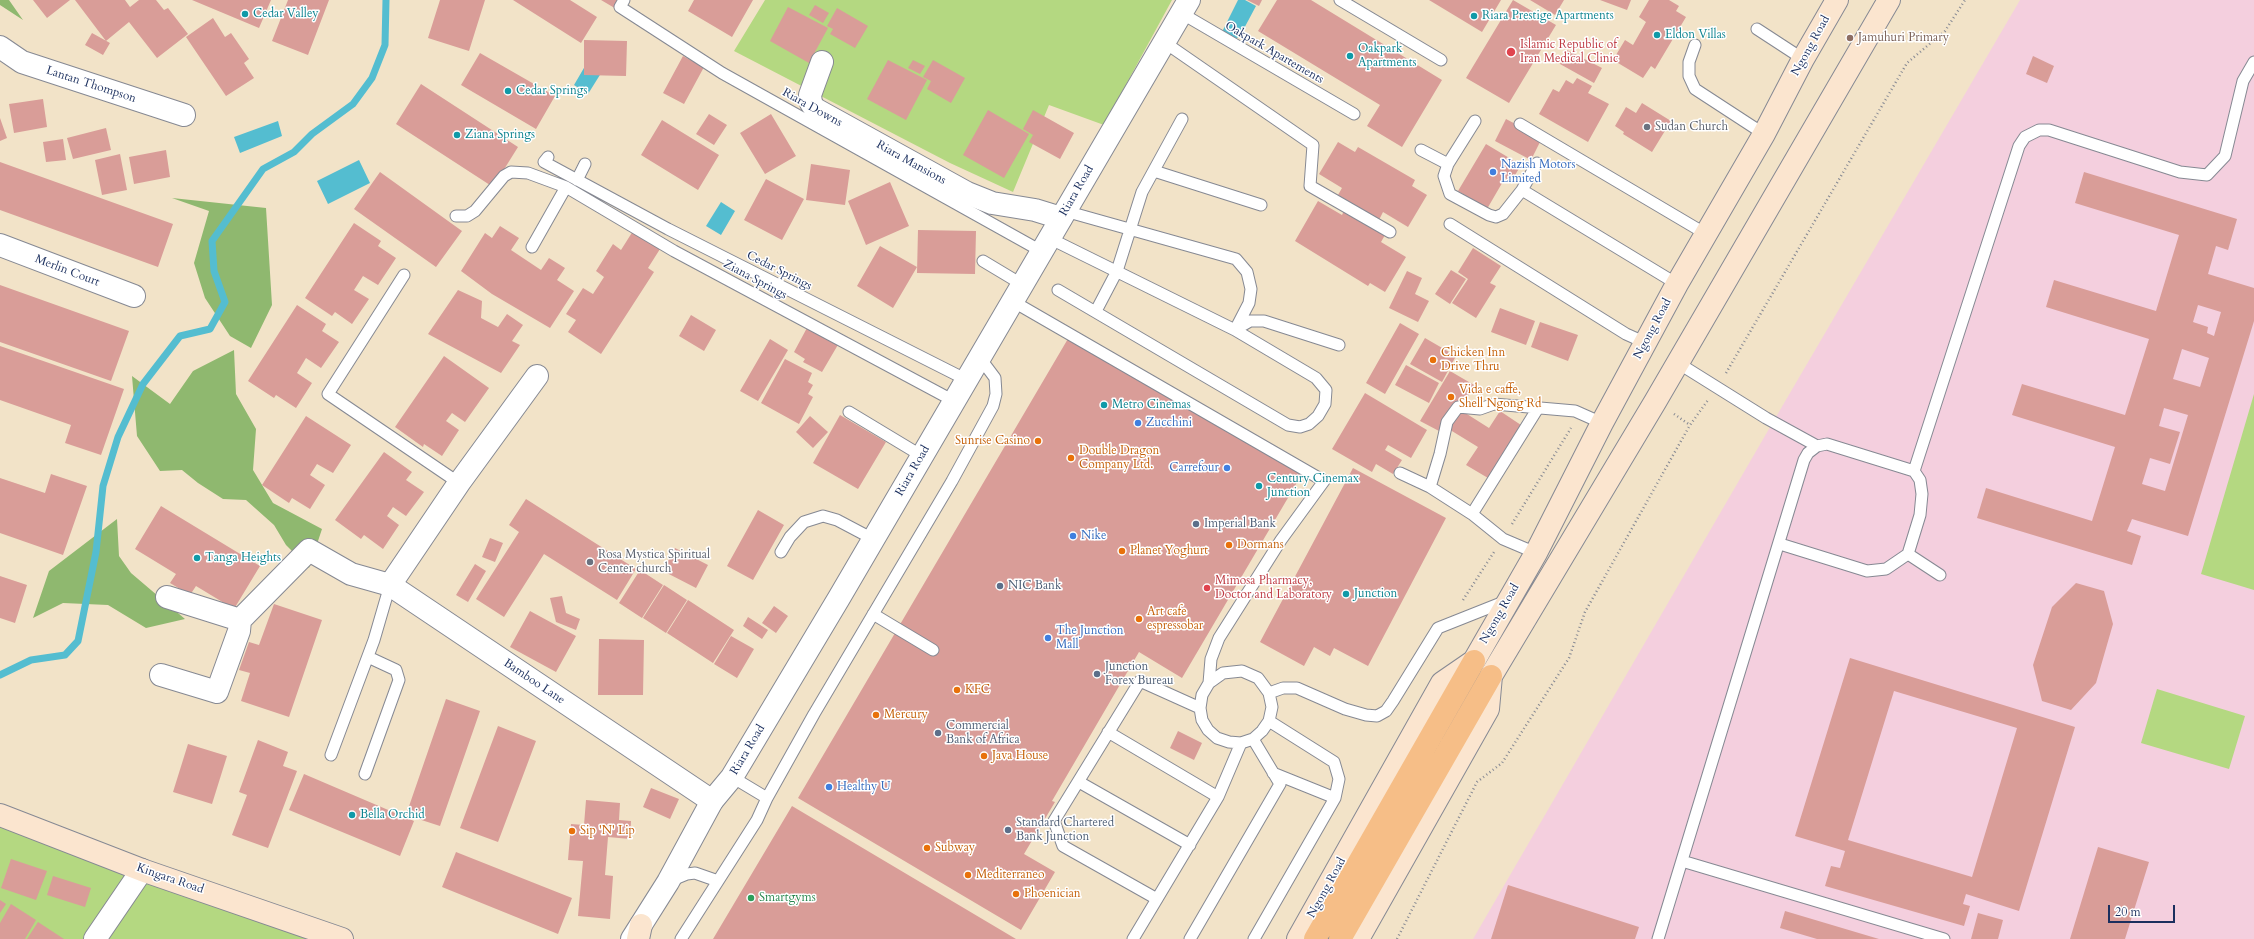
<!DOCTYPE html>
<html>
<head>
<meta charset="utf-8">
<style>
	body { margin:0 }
	#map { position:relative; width:2254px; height:939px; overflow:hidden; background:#f2e3c8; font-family:Cardo,serif }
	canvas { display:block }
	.scale { position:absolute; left:2108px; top:905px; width:67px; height:18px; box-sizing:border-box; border:2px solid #1b2f5e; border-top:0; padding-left:5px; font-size:12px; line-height:14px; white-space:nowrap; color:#1b2f5e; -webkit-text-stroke:3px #fff; paint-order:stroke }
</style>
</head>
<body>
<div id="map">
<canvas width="2254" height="939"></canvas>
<div class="scale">20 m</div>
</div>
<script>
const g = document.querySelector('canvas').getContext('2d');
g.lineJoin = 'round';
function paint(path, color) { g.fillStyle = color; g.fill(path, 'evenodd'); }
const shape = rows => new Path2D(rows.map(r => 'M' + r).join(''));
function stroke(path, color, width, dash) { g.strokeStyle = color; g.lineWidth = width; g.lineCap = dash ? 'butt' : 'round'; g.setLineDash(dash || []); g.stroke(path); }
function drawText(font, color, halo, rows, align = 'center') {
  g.font = font + ' Cardo,serif'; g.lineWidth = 3; g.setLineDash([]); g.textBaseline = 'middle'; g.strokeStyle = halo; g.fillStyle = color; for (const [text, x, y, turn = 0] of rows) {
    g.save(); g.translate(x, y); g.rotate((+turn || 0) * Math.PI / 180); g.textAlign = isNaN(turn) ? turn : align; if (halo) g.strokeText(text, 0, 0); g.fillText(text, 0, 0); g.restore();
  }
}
const built = shape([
	[2020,0,2254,0,2254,939,1473,939,1773,422]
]);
const green = shape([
	[765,0,1172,0,1104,125,1049,105,1013,192,950,163,734,51],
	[2254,394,2254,590,2201,574],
	[2157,689,2245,716,2229,769,2141,743],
	[0,820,322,939,0,939]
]);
const forest = shape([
	[0,0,9,0,23,20,0,5],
	[172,198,266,208,272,305,251,348,230,336,205,298,194,263,209,211],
	[234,350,236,394,256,429,253,470,273,503,322,529,309,568,286,545,274,525,246,500,223,499,198,483,182,470,160,471,137,436,132,376,170,404,193,371],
	[117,519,119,556,131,573,185,619,146,628,108,605,63,603,33,618,49,571]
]);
const water = shape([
	[1238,0,1245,0,1256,6,1240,36,1235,39,1223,33,1223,30],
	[588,61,603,70,588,94,574,85],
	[278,121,282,136,240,153,234,137],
	[359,160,370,183,328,204,317,181],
	[721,202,735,211,721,235,706,226]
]);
const stream = shape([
	[0,675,31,660,65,655,78,641,96,552,103,486,118,437,143,384,180,336,210,329,225,302,214,271,212,241,263,169,294,152,312,134,353,104,372,78,385,45,386,0]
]);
const building = shape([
	[33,0,70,0,47,18],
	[75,0,125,0,130,7,139,0,156,0,164,10,168,8,188,34,157,58,129,22,106,41],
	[192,0,271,0,259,28],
	[288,0,329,0,308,55,272,41],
	[440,0,485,0,469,51,428,38],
	[513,0,570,0,597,17,581,43],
	[601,0,624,0,618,10],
	[694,0,753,0,732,37,688,11],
	[1247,0,1262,0,1259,6],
	[1277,0,1311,0,1442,80,1402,147,1367,126,1380,105,1258,31],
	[1429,0,1501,0,1482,32],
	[1513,0,1556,25,1509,103,1466,78],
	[1530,0,1564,0,1555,15],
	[1600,0,1631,0,1627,10],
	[1649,0,1669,0,1679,6,1676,11,1686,17,1655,69,1651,66,1643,78,1613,60,1625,40,1633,45,1646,22,1639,17],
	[815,5,829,13,823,23,809,15],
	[788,7,828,28,809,63,770,41],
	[837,8,868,26,855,48,830,34,833,29,827,26],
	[213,18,225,37,231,33,249,59,244,63,254,78,226,96,186,37],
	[92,33,110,43,103,55,85,45],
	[584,40,627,41,626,76,584,75],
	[1567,50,1602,68,1594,83,1560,64],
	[480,53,555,96,536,129,461,85],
	[683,56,704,67,684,104,663,93],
	[2033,56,2054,66,2047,83,2026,74],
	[888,60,927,80,906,120,867,99],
	[913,60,925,66,920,74,908,68],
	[933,60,965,78,951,103,927,89,931,81,923,77],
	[1577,78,1592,86,1588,93,1609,104,1588,142,1539,114,1553,89,1559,92,1566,80,1573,84],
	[421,84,518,147,493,187,396,124],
	[43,99,47,127,14,133,9,104],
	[1642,103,1671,121,1652,152,1623,134,1624,132,1615,126,1626,107,1636,113],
	[988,110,1029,134,1004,178,963,155],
	[1033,110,1074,133,1060,159,1029,142,1033,135,1023,129],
	[709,114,727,125,714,145,696,134],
	[771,114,796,156,765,174,740,133],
	[0,118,7,138,0,141],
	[1506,119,1542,138,1531,160,1495,141],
	[662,120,719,155,698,190,641,155],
	[106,128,111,150,73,159,67,138],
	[63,139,66,160,46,162,43,142],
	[1338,142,1355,152,1358,147,1415,180,1412,186,1427,195,1408,227,1383,212,1379,220,1338,195,1342,188,1319,174],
	[1486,144,1521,165,1511,182,1505,178,1487,209,1458,191],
	[166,150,170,177,134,184,129,157],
	[120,154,127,190,102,195,95,160],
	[0,162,173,224,158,267,0,210],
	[811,164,850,170,845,205,806,200],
	[380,172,462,231,436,267,354,209],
	[2084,172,2237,219,2228,250,2216,246,2208,274,2254,288,2254,321,2188,536,2132,519,2127,531,2141,536,2132,565,1977,518,1986,488,2092,521,2115,447,2012,415,2022,384,2125,415,2149,339,2046,307,2054,280,2156,311,2179,235,2075,203],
	[2198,305,2221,312,2214,336,2207,333,2208,327,2193,322],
	[2182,349,2209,358,2200,387,2173,379],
	[2164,408,2188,415,2165,491,2142,484,2150,458,2170,464,2180,432,2159,426],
	[766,179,804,199,782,240,744,220],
	[890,182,909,226,866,245,848,201],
	[1318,201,1342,215,1344,211,1385,235,1381,242,1406,257,1385,292,1370,283,1368,286,1295,241],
	[354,223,381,241,378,246,396,258,378,285,363,276,354,290,369,299,352,324,335,312,332,316,305,298],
	[500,226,519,238,511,250,541,270,549,258,565,268,557,280,574,291,550,328,492,294,461,271,485,233,492,238],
	[918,230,976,231,975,274,917,273],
	[633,231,660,249,648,268,654,272,601,354,568,332,576,320,566,314,583,288,593,294,604,277,596,271,613,244,621,250],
	[880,246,917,267,893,308,857,286],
	[1473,248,1501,266,1490,283,1496,286,1476,318,1452,303,1468,279,1458,272],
	[1451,270,1466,279,1450,304,1435,294],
	[1407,271,1422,278,1415,294,1429,301,1418,322,1389,308],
	[0,285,129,331,111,381,0,342],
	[458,290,482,301,481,318,498,327,507,314,523,325,512,341,520,345,501,373,428,334],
	[297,305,326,324,322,331,339,342,321,368,306,358,297,373,312,383,296,408,276,395,274,398,248,381],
	[1500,308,1535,321,1526,345,1491,332],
	[691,315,716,330,704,351,679,336],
	[1540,322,1578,335,1568,361,1531,347],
	[1400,323,1419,334,1385,394,1366,383],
	[808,326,839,343,822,372,803,362,805,359,794,352],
	[1069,337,1302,474,1182,678,1139,652,1052,801,1055,802,1024,854,1055,872,1021,930,798,798],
	[1425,338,1456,356,1442,382,1410,364],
	[770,339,788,350,758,401,740,391],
	[0,346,124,389,101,455,65,443,71,425,0,400],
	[444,356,489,388,465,422,452,413,446,421,459,430,442,456,424,444,423,447,395,427],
	[785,359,812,373,808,382,813,385,808,394,813,397,799,424,761,403],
	[1406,365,1439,383,1429,403,1395,385],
	[1450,371,1474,385,1462,407,1443,425,1439,431,1420,421],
	[1365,393,1427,430,1411,458,1388,445,1385,450,1402,460,1393,474,1376,464,1372,472,1332,449],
	[1459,409,1489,428,1500,411,1521,425,1488,478,1466,465,1478,447,1447,428],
	[840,415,886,442,858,489,813,463],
	[306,416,351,445,333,473,317,464,310,475,325,485,310,509,292,498,289,503,262,485],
	[810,416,828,432,813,448,796,432],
	[384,452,412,472,406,480,424,492,406,516,393,507,387,516,399,525,383,549,364,535,361,539,335,520],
	[1353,468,1446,518,1368,666,1334,648,1330,656,1314,647,1304,666,1260,642],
	[51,474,87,486,63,555,0,533,0,478,45,493],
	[526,499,636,569,617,600,544,554,504,617,476,599,519,532,509,525],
	[161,506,260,566,234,609,196,586,190,595,170,583,176,574,135,549],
	[758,510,784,525,753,580,727,566],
	[490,538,503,543,495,562,482,557],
	[675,548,708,565,696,588,663,571],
	[475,564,486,571,468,602,456,595],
	[640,570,663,585,642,618,619,603],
	[0,576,27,585,15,623,0,618],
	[2076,583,2104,591,2113,624,2096,683,2071,710,2042,701,2033,665,2052,607],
	[664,585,687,600,666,633,643,618],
	[562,596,566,613,580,619,576,630,556,622,550,598],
	[688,600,734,630,713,663,667,633],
	[274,604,322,620,289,717,241,701,250,673,239,670,249,642,259,645],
	[774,606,788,616,776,633,762,623],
	[530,611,576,636,556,672,510,647],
	[748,617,768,630,762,639,743,626],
	[731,636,754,649,737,678,714,664],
	[599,639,644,640,643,695,598,695],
	[1850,658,2075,727,2019,911,1966,894,1963,904,1970,906,1964,926,1825,886,1831,866,1840,868,1845,851,1795,836],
	[1894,691,2017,728,1972,877,1848,840],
	[446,699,480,711,440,826,406,815],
	[498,726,536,741,498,842,460,828],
	[1178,731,1202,743,1194,760,1170,748],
	[258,740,288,752,283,766,297,771,268,848,232,835,247,795,239,792],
	[188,744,227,756,212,804,173,792],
	[304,774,414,821,400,856,289,810],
	[651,788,679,799,670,819,643,807],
	[586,800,620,803,619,820,631,821,630,839,608,837,605,875,613,876,610,919,578,916,583,861,568,860,571,824,584,825],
	[792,806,1016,939,713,939],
	[2098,847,2149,862,2125,939,2070,939],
	[456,852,572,898,558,934,442,887],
	[11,859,47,871,36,900,1,888],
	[53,876,91,888,85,907,47,895],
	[1508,885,1639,927,1635,939,1491,939],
	[0,900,6,904,0,913],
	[11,904,36,920,25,939,0,939,0,923],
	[1785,911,1879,939,1817,939,1780,928],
	[1978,913,2003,920,1998,939,1971,939],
	[38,922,64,939,27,939]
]);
const path = shape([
	[1726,373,1907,63,1945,31,1965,0],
	[1674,414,1690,425],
	[1512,524,1571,428],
	[1463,600,1494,552],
	[1397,939,1477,782,1502,763,1569,658,1585,612,1690,425,1708,400]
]);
const service = shape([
	[624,0,620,7,722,73,1041,251],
	[1340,0,1441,60],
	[1181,13,1354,114],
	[1757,29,1803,59],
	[1164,42,1313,145,1310,186,1390,232],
	[1695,45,1689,62,1689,76,1695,89,1764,134],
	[1520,124,1706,234],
	[1421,150,1448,164,1444,176,1450,194,1489,215,1496,217,1503,214,1522,190,1677,284],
	[548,157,544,162,668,229,967,380],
	[1448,164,1475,121],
	[1154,171,1261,205],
	[577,180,585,164],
	[1522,190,1537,163],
	[1065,211,1236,259,1247,272,1251,289,1249,303,1235,330],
	[456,216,467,216,475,211,504,176,511,172,528,173,566,187],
	[1450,224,1626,334,1646,343],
	[1049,238,1235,330,1316,378,1326,390,1325,404,1318,416,1309,424,1300,427,1288,425,1058,290],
	[532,247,566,187,674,251,954,401],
	[983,261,1023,285],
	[404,275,328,394,459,483],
	[1014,302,1324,481,1281,540,1219,638,1211,659,1209,683,1202,695,1200,708,1202,720,1208,730,1217,738,1229,742,1241,743,1253,739,1262,731,1269,721,1272,707,1269,693,1258,678,1242,671,1223,673,1209,683],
	[1096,311,1117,271,1142,192,1182,119],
	[1236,329,1250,321,1264,321,1339,345],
	[1678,363,1766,418,1817,446],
	[849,412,922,456],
	[1400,473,1430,487,1472,514,1503,539,1536,553],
	[1430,487,1440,454,1447,422,1458,407,1480,409,1494,404,1575,411,1602,423],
	[1472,514,1538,408],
	[1780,544,1867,571,1886,569,1908,554,1920,515,1922,494,1920,480,1914,471],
	[781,552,790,537,804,522,823,516,837,520,873,539],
	[1908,554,1940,575],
	[873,614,933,650],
	[1269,693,1283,688,1297,688,1345,709,1366,715,1377,716,1386,711,1393,701,1438,628,1506,601],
	[1108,732,1218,797],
	[331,755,374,640,390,585],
	[1273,773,1335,798],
	[365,774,399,680,396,670,368,657],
	[732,777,767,798],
	[1079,782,1190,845],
	[1682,861,1944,939],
	[670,881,687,874,695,873,718,881],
	[1157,899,1063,846,1054,821,1140,681,1200,708],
	[681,939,757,820,767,798,814,714,952,481,993,406,996,394,995,378,980,358],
	[1133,939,1218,797,1241,743],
	[1190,939,1280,784,1253,739],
	[1254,939,1335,798,1339,779,1334,762,1269,721],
	[1658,939,1804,460,1808,453,1817,446,1827,444,1914,471,2019,146,2025,137,2039,130,2049,130,2180,172,2207,175,2225,156,2243,81,2254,62]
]);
const minor = shape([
	[0,47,22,62,184,115],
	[822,62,810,95,811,103,815,109,967,193,992,203,1035,210,1061,218],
	[0,245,134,296],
	[390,585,459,483,537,376],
	[167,597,240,620],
	[161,675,217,692,239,631,240,620,309,550,351,574,390,585,712,801],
	[95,939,142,870]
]);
const tertiary = shape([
	[632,939,668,882,712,801,732,777,839,598,1189,0]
]);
const secondary = shape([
	[0,815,142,870,342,939],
	[638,939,641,925],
	[1298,939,1442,683,1474,661,1536,553,1602,423,1677,284,1764,134,1803,59,1837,0],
	[1358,939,1488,709,1491,676,1655,402,1889,0]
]);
const primary = shape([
	[1315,939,1474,661],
	[1340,939,1491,676]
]);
const markers = [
	[245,14,4,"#0f9aa8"],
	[1474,16,4,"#0f9aa8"],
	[1657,35,4,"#0f9aa8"],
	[1850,38,4,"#8d6e63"],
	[1511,52,5,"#e0444e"],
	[1350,56,4,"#0f9aa8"],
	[508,91,4,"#0f9aa8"],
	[1647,127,4,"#6b7280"],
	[457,135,4,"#0f9aa8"],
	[1493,172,4,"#3f7fe0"],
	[1433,360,4,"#e8710a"],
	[1451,397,4,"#e8710a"],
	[1104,405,4,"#0f9aa8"],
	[1138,423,4,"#3f7fe0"],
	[1038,441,4,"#e8710a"],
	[1071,458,4,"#e8710a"],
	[1227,468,4,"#3f7fe0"],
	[1259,486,4,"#0f9aa8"],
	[1196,524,4,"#5c6f8a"],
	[1073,536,4,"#3f7fe0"],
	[1229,545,4,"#e8710a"],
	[1122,551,4,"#e8710a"],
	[197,558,4,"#0f9aa8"],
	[590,562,4,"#6b7280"],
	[1000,586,4,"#5c6f8a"],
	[1207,588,4,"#e0444e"],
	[1346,594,4,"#0f9aa8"],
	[1139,619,4,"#e8710a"],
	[1048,638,4,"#3f7fe0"],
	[1097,674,4,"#5c6f8a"],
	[957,690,4,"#e8710a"],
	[876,715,4,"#e8710a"],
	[938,733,4,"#5c6f8a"],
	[984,756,4,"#e8710a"],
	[829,787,4,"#3f7fe0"],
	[352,815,4,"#0f9aa8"],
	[1008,830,4,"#5c6f8a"],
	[572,831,4,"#e8710a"],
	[927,848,4,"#e8710a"],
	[968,875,4,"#e8710a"],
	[1016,894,4,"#e8710a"],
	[751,898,4,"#2e9e5b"]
];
const cultureNames = [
	["Cedar Valley",253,14],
	["Riara Prestige Apartments",1482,16],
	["Eldon Villas",1665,35],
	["Oakpark",1358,49],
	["Apartments",1358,63],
	["Cedar Springs",516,91],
	["Ziana Springs",465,135],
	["Metro Cinemas",1112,405],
	["Century Cinemax",1267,479],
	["Junction",1267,493],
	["Tanga Heights",205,558],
	["Junction",1354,594],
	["Bella Orchid",360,815]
];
const educationNames = [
	["Jamuhuri Primary",1858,38]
];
const healthNames = [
	["Islamic Republic of",1520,45],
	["Iran Medical Clinic",1520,59],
	["Mimosa Pharmacy,",1215,581],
	["Doctor and Laboratory",1215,595]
];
const streetNames = [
	["Ngong Road",1811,46,-61],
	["Oakpark Apartements",1274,53,30],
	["Lantan Thompson",91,85,18],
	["Riara Downs",812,108,29],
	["Riara Mansions",911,163,29],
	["Riara Road",1077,191,-60],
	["Merlin Court",67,271,21],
	["Cedar Springs",779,271,27],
	["Ziana Springs",755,280,28],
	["Ngong Road",1653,329,-62],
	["Riara Road",913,471,-60],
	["Ngong Road",1500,614,-60],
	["Bamboo Lane",534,682,34],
	["Riara Road",748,750,-59],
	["Kingara Road",170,879,19],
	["Ngong Road",1327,888,-61]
];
const worshipNames = [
	["Sudan Church",1655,127],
	["Rosa Mystica Spiritual",598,555],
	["Center church",598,569]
];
const shopNames = [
	["Nazish Motors",1501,165],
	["Limited",1501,179],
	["Zucchini",1146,423],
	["Carrefour",1219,468,"right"],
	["Nike",1081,536],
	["The Junction",1056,631],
	["Mall",1056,645],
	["Healthy U",837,787]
];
const foodNames = [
	["Chicken Inn",1441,353],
	["Drive Thru",1441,367],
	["Vida e caffe,",1459,390],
	["Shell Ngong Rd",1459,404],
	["Sunrise Casino",1030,441,"right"],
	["Double Dragon",1079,451],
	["Company Ltd.",1079,465],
	["Dormans",1237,545],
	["Planet Yoghurt",1130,551],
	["Art cafe",1147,612],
	["espressobar",1147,626],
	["KFC",965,690],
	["Mercury",884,715],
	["Java House",992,756],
	["Sip 'N' Lip",580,831],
	["Subway",935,848],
	["Mediterraneo",976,875],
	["Phoenician",1024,894]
];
const serviceNames = [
	["Imperial Bank",1204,524],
	["NIC Bank",1008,586],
	["Junction",1105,667],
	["Forex Bureau",1105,681],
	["Commercial",946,726],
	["Bank of Africa",946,740],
	["Standard Chartered",1016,823],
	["Bank Junction",1016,837]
];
const leisureNames = [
	["Smartgyms",759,898]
];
paint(built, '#f4cfde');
paint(green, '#b4d881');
paint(forest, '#8fb86f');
paint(water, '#54bdd0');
stroke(stream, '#54bdd0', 7);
paint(building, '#d99d98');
stroke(service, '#868993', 13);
stroke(minor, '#868993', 24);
stroke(tertiary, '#868993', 24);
stroke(secondary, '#868993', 24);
stroke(primary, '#868993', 24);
stroke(path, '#868993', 2.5, [1, 3]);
stroke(service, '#fff', 11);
stroke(minor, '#fff', 22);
stroke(tertiary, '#fff', 22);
stroke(secondary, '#fbe5cf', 22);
stroke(primary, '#f6be87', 22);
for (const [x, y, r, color] of markers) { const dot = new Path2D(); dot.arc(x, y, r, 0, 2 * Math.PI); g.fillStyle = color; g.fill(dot); stroke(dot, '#fff', 1.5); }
drawText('12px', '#0d838f', '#fff', cultureNames, 'left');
drawText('12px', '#785e54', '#fff', educationNames, 'left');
drawText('12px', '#be3a42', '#fff', healthNames, 'left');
drawText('12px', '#1b2f5e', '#fff', streetNames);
drawText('12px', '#5b616d', '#fff', worshipNames, 'left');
drawText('12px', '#366cbe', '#fff', shopNames, 'left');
drawText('12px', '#c56008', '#fff', foodNames, 'left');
drawText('12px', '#4e5e75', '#fff', serviceNames, 'left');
drawText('12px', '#27864d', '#fff', leisureNames, 'left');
</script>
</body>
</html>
